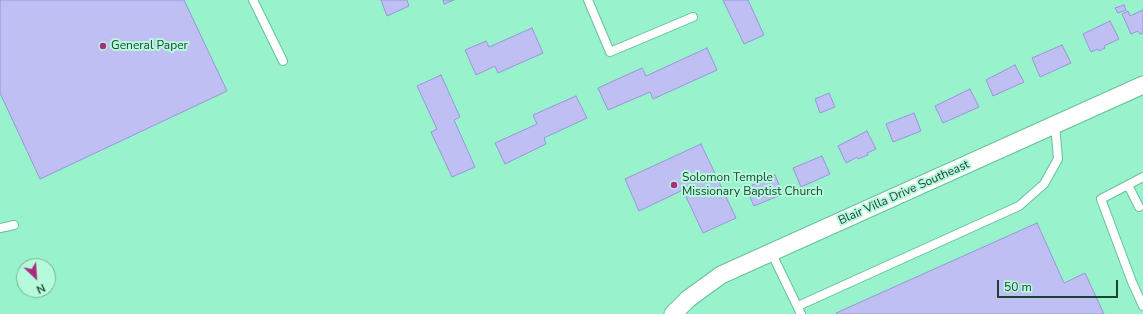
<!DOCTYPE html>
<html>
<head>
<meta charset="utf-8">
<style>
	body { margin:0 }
	#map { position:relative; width:1143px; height:314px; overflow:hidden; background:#98f2cb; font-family:"Nunito Sans",sans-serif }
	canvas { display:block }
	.north { position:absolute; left:16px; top:258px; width:40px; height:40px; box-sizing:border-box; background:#b5fbdb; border:1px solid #78b198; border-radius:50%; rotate:155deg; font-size:11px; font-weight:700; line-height:16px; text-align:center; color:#1d4333 }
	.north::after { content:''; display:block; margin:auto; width:14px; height:18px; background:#aa2d7f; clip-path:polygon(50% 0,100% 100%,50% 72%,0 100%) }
	.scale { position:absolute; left:997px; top:280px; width:121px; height:18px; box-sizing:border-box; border:2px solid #1d4333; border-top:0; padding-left:5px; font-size:12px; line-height:14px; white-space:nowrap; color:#1d4333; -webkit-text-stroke:3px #b5fbdb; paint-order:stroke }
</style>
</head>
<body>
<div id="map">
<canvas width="1143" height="314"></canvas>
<div class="north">N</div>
<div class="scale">50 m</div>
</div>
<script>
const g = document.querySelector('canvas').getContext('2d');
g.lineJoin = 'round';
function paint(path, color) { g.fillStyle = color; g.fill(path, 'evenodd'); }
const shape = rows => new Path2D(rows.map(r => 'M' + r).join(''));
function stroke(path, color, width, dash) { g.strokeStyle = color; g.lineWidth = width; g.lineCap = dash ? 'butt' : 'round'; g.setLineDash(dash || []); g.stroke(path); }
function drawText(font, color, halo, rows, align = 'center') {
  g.font = font + ' "Nunito Sans",sans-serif'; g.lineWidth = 4; g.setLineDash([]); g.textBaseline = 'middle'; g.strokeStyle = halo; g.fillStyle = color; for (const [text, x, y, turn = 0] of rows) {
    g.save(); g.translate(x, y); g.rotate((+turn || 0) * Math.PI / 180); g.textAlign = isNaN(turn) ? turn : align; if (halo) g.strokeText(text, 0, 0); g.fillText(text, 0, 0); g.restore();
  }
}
const building = shape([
	[0,0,184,0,227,91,40,179,0,93,0,0],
	[381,0,407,0,409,6,387,16,381,0],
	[443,0,454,0,444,4,443,0],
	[723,0,748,0,764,35,744,44,723,0],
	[1124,5,1126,10,1118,13,1115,8,1124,5],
	[1143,10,1143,33,1140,34,1138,31,1131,34,1122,14,1128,11,1130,16,1143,10],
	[1110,21,1119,39,1104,46,1105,48,1099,51,1098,49,1091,52,1083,34,1110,21],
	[532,28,543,53,498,73,495,66,476,75,465,50,486,41,489,47,532,28],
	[1062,45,1071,63,1040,77,1032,58,1062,45],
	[707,48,717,70,653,99,650,92,608,110,598,88,642,68,646,76,707,48],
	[1015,65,1024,82,993,96,986,80,1015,65],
	[441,75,460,117,454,120,475,167,452,177,431,132,437,129,417,86,441,75],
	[970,89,979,107,943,123,935,106,970,89],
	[829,93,835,107,820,113,815,99,829,93],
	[576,96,587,118,544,138,546,144,505,164,495,143,537,124,533,115,576,96],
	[914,113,921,131,893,142,886,124,914,113],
	[867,131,876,149,867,153,868,155,858,159,857,157,846,163,838,146,867,131],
	[701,144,736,218,703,233,683,190,639,211,625,179,701,144],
	[822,156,830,174,801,187,793,168,822,156],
	[775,175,783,194,754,206,746,188,775,175],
	[1037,223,1064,283,1085,273,1104,314,837,314,836,313,1037,223]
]);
const lane = shape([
	[253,0,283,61],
	[588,0,610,52,693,17],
	[1143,177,1101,199,1132,282,1143,306],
	[1128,185,1139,207],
	[0,228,14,225],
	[771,252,801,314],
	[798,306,1019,206,1044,184,1058,159,1055,124]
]);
const street = shape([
	[673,314,688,299,721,275,1143,85]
]);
const markers = [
	[103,46,4,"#aa2d7f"],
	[674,185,4,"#aa2d7f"]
];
const poiNames = [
	["General Paper",111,46],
	["Solomon Temple",682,178],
	["Missionary Baptist Church",682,192]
];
const streetNames = [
	["Blair Villa Drive Southeast",904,193,-24]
];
paint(building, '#bfbff3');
stroke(building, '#9895dc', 1);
stroke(lane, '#67c19c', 10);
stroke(street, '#67c19c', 19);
stroke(lane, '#fff', 8);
stroke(street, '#fff', 17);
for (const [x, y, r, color] of markers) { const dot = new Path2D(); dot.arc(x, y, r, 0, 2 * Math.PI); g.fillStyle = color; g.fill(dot); stroke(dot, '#b5fbdb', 1.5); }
drawText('12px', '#1d4333', '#b5fbdb', poiNames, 'left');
drawText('12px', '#1d4333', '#b5fbdb', streetNames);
</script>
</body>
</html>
